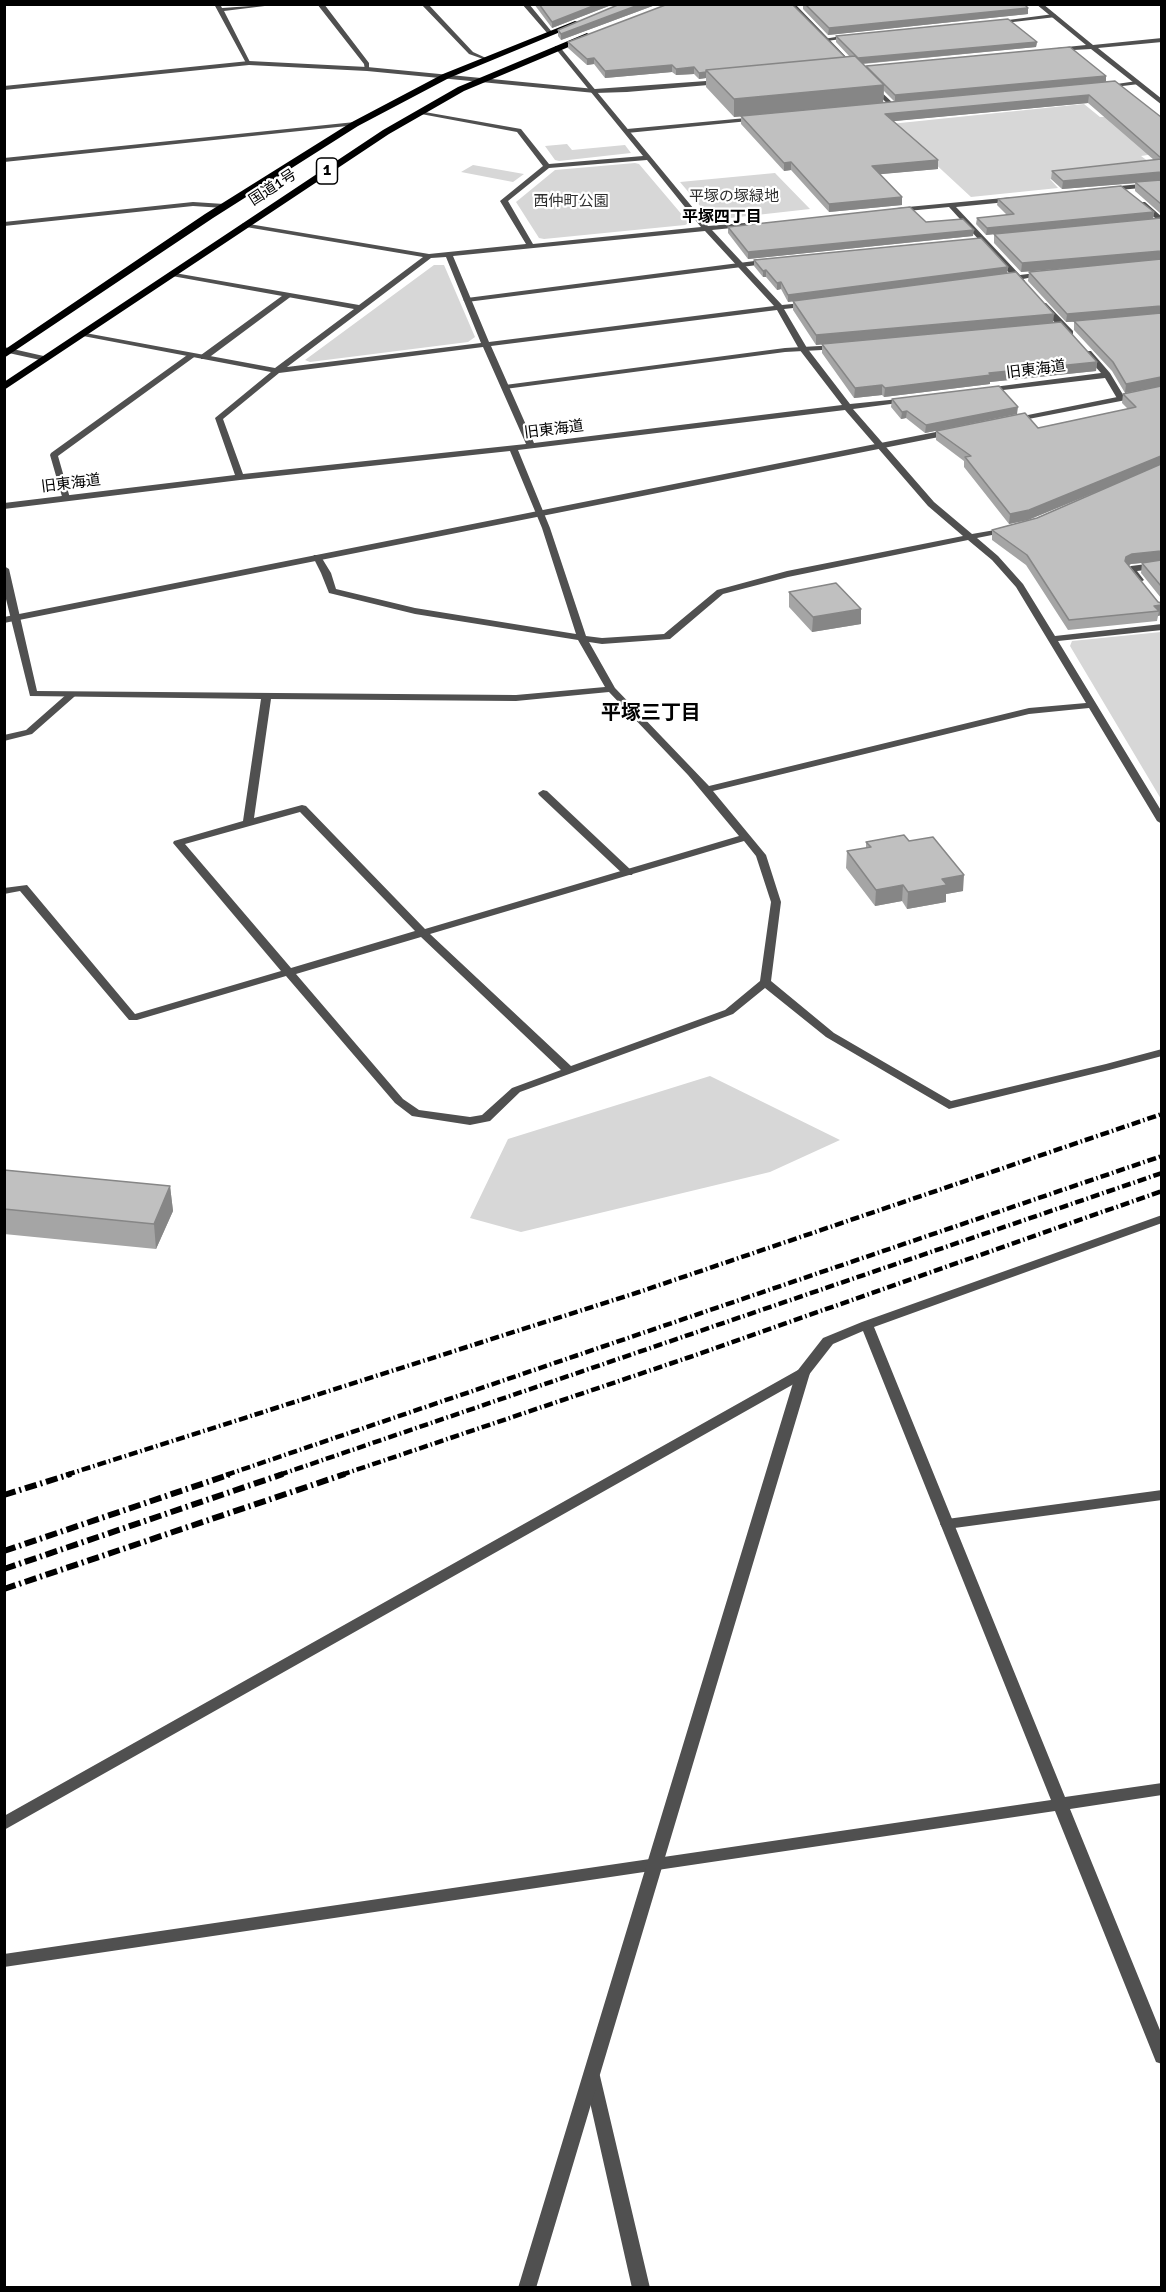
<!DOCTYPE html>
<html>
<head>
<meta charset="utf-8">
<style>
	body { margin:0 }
	#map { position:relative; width:1166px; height:2292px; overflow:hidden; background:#fff; font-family:Signika,sans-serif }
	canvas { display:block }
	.frame { position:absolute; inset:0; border:6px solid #000; pointer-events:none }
</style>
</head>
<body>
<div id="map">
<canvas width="1166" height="2292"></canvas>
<div class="frame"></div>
</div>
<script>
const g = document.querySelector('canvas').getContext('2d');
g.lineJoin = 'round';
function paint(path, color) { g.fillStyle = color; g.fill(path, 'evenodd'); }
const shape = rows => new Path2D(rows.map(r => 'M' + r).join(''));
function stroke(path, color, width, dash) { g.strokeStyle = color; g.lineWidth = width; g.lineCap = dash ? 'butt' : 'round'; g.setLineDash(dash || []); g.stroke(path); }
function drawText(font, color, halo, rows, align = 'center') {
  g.font = font + ' Signika,"Noto Sans JP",sans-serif'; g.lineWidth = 4.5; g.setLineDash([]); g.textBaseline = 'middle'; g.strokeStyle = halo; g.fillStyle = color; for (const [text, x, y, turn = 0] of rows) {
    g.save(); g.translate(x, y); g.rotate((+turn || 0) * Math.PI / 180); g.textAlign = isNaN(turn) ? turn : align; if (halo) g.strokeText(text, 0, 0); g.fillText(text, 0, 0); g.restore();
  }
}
const green = shape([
	[1084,104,1100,117,1110,117,1154,154,1141,156,1156,167,1050,179,1058,188,971,197,917,147,842,129],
	[567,144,572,150,625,145,631,153,559,161,555,160,545,146],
	[635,163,639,164,689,223,685,225,544,239,539,238,516,202,555,170],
	[473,165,524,174,513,182,461,172],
	[775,173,810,209,712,220,680,182],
	[434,265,444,265,475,337,468,342,310,362,305,360],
	[1161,632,1162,632,1161,799,1070,646,1072,641],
	[710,1076,840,1140,770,1172,521,1232,470,1218,508,1139]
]);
const service = shape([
	[1054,14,1056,15,1056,17,996,24,993,22,1054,14],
	[853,34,856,36,855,37,827,41,824,39,853,34],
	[1137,81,1139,82,1139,84,1106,88,1103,86,1137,81],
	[757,117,760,119,759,120,627,133,624,131,627,129,757,117],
	[193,202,224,204,228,206,224,208,193,206,4,226,4,222,193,202],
	[770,259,773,259,773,263,467,302,463,300,467,298,770,259],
	[286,293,293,295,207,359,201,359,201,355,286,293],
	[837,345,841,347,840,349,785,352,505,389,501,387,505,385,785,348,837,345],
	[190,353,197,355,58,456,70,498,63,500,50,455,51,453,190,353],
	[71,692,76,695,74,697,32,734,4,741,4,735,26,730,68,693,71,692],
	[543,790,547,791,632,871,633,873,632,875,624,875,539,795,538,793,543,790],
	[1162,1490,1162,1500,947,1529,942,1527,940,1524,942,1521,947,1519,1162,1490]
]);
const minor = shape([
	[214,4,220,4,222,8,281,4,224,11,251,64,246,63,214,4],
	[317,4,324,4,369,63,369,70,365,70,364,64,317,4],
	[421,4,428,4,473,52,486,58,486,60,469,54,421,4],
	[522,4,529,4,552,32,552,34,548,34,522,4],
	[788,4,795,4,851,62,851,64,847,64,788,4],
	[555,46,559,46,708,226,745,223,746,225,742,227,712,230,782,305,812,302,812,306,784,309,807,348,850,404,909,398,910,400,906,402,853,409,934,502,972,534,1012,527,1012,531,977,538,998,556,1023,584,1055,636,1162,624,1162,630,1058,641,1162,812,1162,824,1157,821,1089,708,1029,714,713,791,766,855,781,902,771,981,834,1033,951,1101,1106,1064,1162,1049,1162,1056,1109,1070,949,1109,826,1037,765,988,733,1014,520,1092,490,1121,470,1125,412,1116,395,1103,286,976,137,1020,129,1020,20,891,4,894,4,888,27,885,135,1014,281,971,173,843,174,841,243,821,261,699,30,696,4,591,4,566,9,569,37,691,516,695,605,687,578,640,415,614,329,593,321,573,313,557,314,555,320,555,331,573,336,589,415,608,576,634,542,528,510,451,240,480,4,509,4,503,235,475,215,418,271,372,83,336,80,336,80,332,275,368,354,309,172,276,169,276,169,272,359,305,423,257,246,227,242,225,243,223,429,254,526,244,500,201,543,166,517,132,421,114,419,113,419,111,521,129,549,164,643,156,555,48,555,46],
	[647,160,701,227,533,244,508,201,549,168,647,160],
	[705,231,774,306,489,342,453,256,705,231],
	[446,257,481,343,287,367,431,258,446,257],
	[777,310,799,349,842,405,534,443,491,346,777,310],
	[483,347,526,444,243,474,223,419,279,373,483,347],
	[845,410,928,506,963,536,787,571,717,590,664,634,602,638,586,636,550,528,518,450,845,410],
	[968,540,992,560,1016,587,1086,703,1029,708,709,786,615,688,589,642,602,644,670,639,723,594,788,577,968,540],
	[609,692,688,775,739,836,425,929,306,806,302,805,254,818,271,699,516,701,609,692],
	[300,812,415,931,291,968,185,844,300,812],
	[744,841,756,856,771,902,760,981,725,1010,571,1066,430,934,744,841],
	[421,937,561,1070,512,1088,482,1115,470,1117,419,1110,403,1099,296,974,421,937],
	[870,85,874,85,895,105,895,107,891,107,870,87,870,85],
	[355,122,357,123,357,125,4,162,4,158,355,122],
	[1162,182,1162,186,1109,191,1105,189,1109,187,1162,182],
	[1014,197,1018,199,1017,201,956,207,1020,275,1044,272,1048,274,1023,279,1025,281,1021,283,1016,280,1002,281,1002,277,1012,276,949,207,897,212,893,210,897,208,1014,197],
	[1139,202,1145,202,1162,217,1162,223,1139,206,1139,202],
	[1040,303,1046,303,1073,331,1073,335,1067,335,1040,307,1040,303],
	[1085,351,1091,351,1110,373,1125,398,1124,400,1118,400,1105,378,986,392,982,390,986,388,1101,373,1085,355,1085,351],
	[1162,562,1162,568,1137,571,1144,580,1139,583,1136,582,1126,569,1131,566,1162,562],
	[1162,1215,1162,1223,874,1327,1065,1797,1162,1783,1162,1795,1070,1809,1162,2035,1162,2064,1156,2062,1154,2057,1055,1811,4,1967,4,1954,1051,1800,863,1331,833,1344,808,1376,4,1830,4,1816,798,1370,823,1338,862,1322,1162,1215],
	[592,2069,598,2071,600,2076,650,2288,632,2288,584,2076,586,2071,592,2069]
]);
const tertiary = shape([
	[1036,4,1043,4,1093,45,1162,38,1162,42,1098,48,1162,99,1162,105,1091,49,1055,51,1055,49,1057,48,1086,45,1036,4],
	[249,61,367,67,595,89,720,80,723,82,720,84,627,92,595,93,367,71,249,65,4,90,4,86,249,61],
	[4,347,48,357,49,359,45,361,4,352,4,347],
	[1162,388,1162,393,1013,422,1009,420,1013,418,1162,388],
	[951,429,954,430,954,434,4,623,4,617,951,429],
	[803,1369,808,1370,810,1373,536,2288,518,2288,796,1373,798,1370,803,1369]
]);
const trunk = shape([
	[575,21,582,23,449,78,358,126,213,218,4,358,4,350,205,214,352,122,443,74,575,21],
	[587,33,591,36,590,38,464,91,389,134,4,390,4,382,383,130,458,87,587,33]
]);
const railFar1 = shape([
	[66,1475,639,1292,1162,1114],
	[226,1475,1162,1156],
	[279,1475,1162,1173],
	[341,1475,687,1358,1162,1191]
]);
const rail = shape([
	[4,1495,71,1474],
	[4,1551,231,1474],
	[4,1569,283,1474],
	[4,1589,345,1474]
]);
const wall = shape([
	[534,4,614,4,552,28],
	[620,4,658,4,561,40,558,36,558,30],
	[803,4,1024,4,1028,8,1028,14,828,35,803,9],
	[836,36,1037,42,1036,47,863,64,866,67,1106,76,1106,82,1161,117,1161,214,1135,191,1135,183,1062,189,1051,179,1052,171,1154,160,1088,103,893,121,938,160,938,169,880,174,902,197,902,205,829,212,791,170,784,171,741,124,741,116,895,102,884,91,883,103,734,117,706,87,706,78,699,79,694,74,676,75,672,72,605,78,594,64,587,65,568,48,568,42,845,57,850,57,836,42],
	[998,199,1154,212,1153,219,1161,386,1125,393,1112,371,1074,330,1074,322,1066,322,1028,281,1029,272,1102,265,1021,272,994,243,994,234,986,235,976,224,977,218,1007,215,997,205],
	[926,222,973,236,748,259,728,233,728,227],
	[754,260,1008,267,1007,273,1053,323,1097,362,1096,371,990,382,990,384,884,397,882,395,854,398,822,353,822,344,816,345,793,310,793,301,788,302,781,289,777,290,766,277,763,277,754,266],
	[1161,386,1161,598,1141,573,1142,563,1151,562,1131,564,1129,565,1158,602,1161,603,1161,615,1158,616,1157,621,1068,630,1026,565,992,540,992,530,1037,518,1123,481,1028,520,1009,524,964,467,964,461,936,440,936,431,1038,428,1128,409,1122,403,1123,394],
	[892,399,1017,414,925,433,906,418,901,419,891,407],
	[789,592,861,624,812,632,789,607],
	[909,841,963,891,946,894,946,902,907,909,902,901,875,906,846,868,847,851,866,848,866,842],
	[4,1170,170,1186,173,1211,156,1249,4,1234]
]);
const shadedWall = shape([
	[598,4,614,4,552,28,552,22],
	[641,4,658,4,561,40,561,34],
	[1028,8,1028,14,828,35,829,28],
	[1037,42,1036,47,858,64,858,58],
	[594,58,594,64,587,65,587,59],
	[672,65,672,72,605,78,605,71],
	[694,67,694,74,676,75,676,69],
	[706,72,706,78,699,79,699,73],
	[1106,76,1106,82,895,102,895,95],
	[884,85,883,103,734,117,734,99],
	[1089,95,1088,103,885,122,885,114],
	[938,160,938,169,872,175,872,166],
	[791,162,791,170,784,171,784,163],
	[1161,172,1161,181,1062,189,1063,181],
	[902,197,902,205,829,212,829,204],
	[1154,212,1153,219,986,235,987,228],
	[974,230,973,236,748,259,748,252],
	[1161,251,1161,260,1021,272,1022,263],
	[1008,267,1007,273,788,302,788,295],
	[766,270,766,277,763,277,763,271],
	[781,282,781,289,777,290,777,283],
	[1161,306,1161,315,1066,322,1067,314],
	[1054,314,1053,324,816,345,816,335],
	[1097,362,1096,371,990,382,990,384,884,397,885,388,989,373],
	[1161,377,1161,386,1125,393,1126,384],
	[882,385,882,395,854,398,855,388],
	[1018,407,1017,414,925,433,926,425],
	[907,411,906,418,901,419,902,412],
	[1161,456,1161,465,1028,520,1009,524,1010,514],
	[1161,551,1161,561,1131,564,1125,567,1126,557,1132,554],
	[1161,605,1161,615,1158,616,1159,611,1154,606],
	[861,609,861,624,812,632,813,617],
	[964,875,963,891,946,894,946,902,907,909,908,892,942,879],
	[903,885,902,901,875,906,876,890],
	[170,1186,173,1211,156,1249,154,1224]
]);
const building = shape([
	[539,4,598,4,552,22,539,4],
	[620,4,641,4,561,34,558,30,620,4],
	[668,4,792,4,845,57,706,70,706,72,699,73,694,67,676,69,672,65,605,71,594,58,587,59,568,42,668,4],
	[805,4,1024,4,1028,8,829,28,805,4],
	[1008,19,1037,42,858,58,836,36,1008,19],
	[1070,47,1106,76,895,95,866,66,1070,47],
	[855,56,884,85,734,99,706,70,855,56],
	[1115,81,1161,117,1161,158,1089,95,885,114,938,160,872,166,902,197,829,204,791,162,784,163,741,116,1115,81],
	[1161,159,1161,172,1063,181,1052,171,1161,159],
	[1161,180,1161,204,1135,182,1161,180],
	[1121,186,1154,212,987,228,977,218,1014,214,998,199,1121,186],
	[910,207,926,222,963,219,974,230,748,252,728,227,910,207],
	[1161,218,1161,251,1022,263,994,234,1161,218],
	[981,238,1008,267,788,295,781,282,777,283,766,270,763,271,754,260,981,238],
	[1161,259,1161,306,1067,314,1029,272,1161,259],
	[1016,272,1054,314,816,335,793,301,1016,272],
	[1161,313,1161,377,1126,384,1113,362,1074,321,1161,313],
	[1061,322,1097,362,989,373,991,375,885,388,882,385,855,388,822,344,1061,322],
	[999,386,1018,407,926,425,907,411,902,412,892,399,999,386],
	[1161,386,1161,456,1029,510,1010,514,965,457,971,456,936,431,1025,413,1038,428,1136,407,1123,394,1161,386],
	[1161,464,1161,551,1132,554,1126,557,1125,561,1158,602,1161,603,1161,605,1154,606,1159,611,1069,620,1027,555,992,530,1037,518,1161,464],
	[1161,560,1161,586,1142,563,1161,560],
	[836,583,861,609,813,617,789,592,836,583],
	[904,835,909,841,933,837,964,875,942,879,947,885,908,892,903,885,876,890,847,851,871,847,866,842,904,835],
	[4,1170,170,1186,154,1224,4,1209,4,1170]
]);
const farStreetnames = [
	["国道1号",273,188,-33],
	["旧東海道",1036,370,-7],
	["旧東海道",554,430,-7],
	["旧東海道",71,484,-7]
];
const farParknames = [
	["平塚の塚緑地",734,197],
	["西仲町公園",571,202]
];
const shields = [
	[327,171,21]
];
const shieldNames = [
	["1",327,171]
];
const farNeighbourhoodnames = [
	["平塚四丁目",722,218]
];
const neighbourhoodNames = [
	["平塚三丁目",651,714]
];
paint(green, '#d7d7d7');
paint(service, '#505050');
paint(minor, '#505050');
paint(tertiary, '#505050');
paint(trunk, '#000');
stroke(railFar1, '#000', 4.5, [9, 3, 1.5, 3]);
stroke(rail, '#000', 6, [12, 4, 2, 4]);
paint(wall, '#a5a5a5');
paint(shadedWall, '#868686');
paint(building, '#c0c0c0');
stroke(building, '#868686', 1.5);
drawText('15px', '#000', '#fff', farStreetnames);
drawText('15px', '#2e2e2e', '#fff', farParknames);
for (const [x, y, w] of shields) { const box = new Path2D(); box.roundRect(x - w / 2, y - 13, w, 26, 4.5); g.fillStyle = '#fff'; g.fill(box); stroke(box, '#000', 1.5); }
drawText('bold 16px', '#000', null, shieldNames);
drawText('bold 16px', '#000', '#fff', farNeighbourhoodnames);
drawText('bold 20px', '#000', '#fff', neighbourhoodNames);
</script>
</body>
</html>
